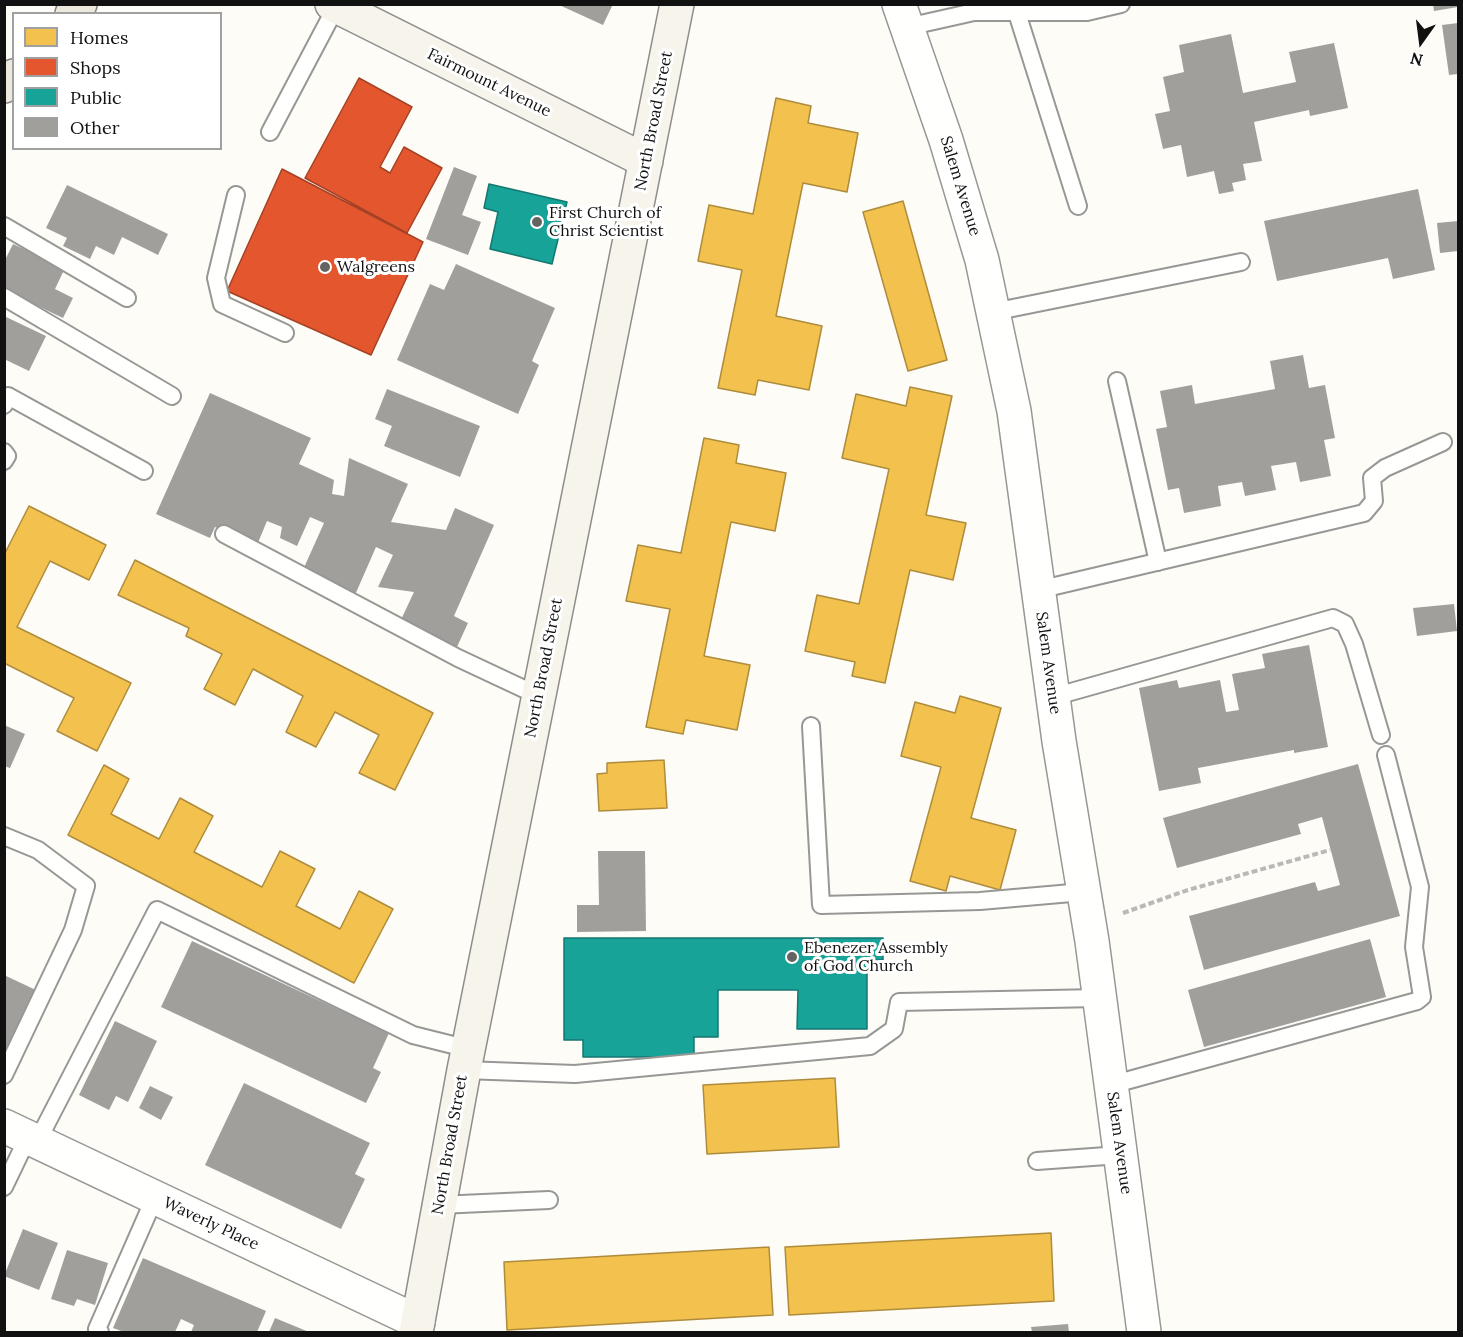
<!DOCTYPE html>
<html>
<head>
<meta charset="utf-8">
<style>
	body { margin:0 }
	#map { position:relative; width:1463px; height:1337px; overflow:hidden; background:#fdfcf7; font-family:Lora,serif }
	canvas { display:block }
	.frame { position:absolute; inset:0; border:6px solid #111; pointer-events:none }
	.legend { position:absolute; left:12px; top:12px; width:210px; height:138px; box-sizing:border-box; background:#fff; border:2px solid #a0a0a0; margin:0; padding:8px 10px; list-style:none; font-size:18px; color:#111 }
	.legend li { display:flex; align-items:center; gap:12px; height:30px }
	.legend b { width:30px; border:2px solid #a0a0a0 }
	.north { position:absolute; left:1391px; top:12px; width:60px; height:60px; -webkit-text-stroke:4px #fff; paint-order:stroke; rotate:194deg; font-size:16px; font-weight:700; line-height:24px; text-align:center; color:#111 }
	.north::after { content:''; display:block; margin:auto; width:21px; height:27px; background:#111; clip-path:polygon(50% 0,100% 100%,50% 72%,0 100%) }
</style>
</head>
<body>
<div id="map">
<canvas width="1463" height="1337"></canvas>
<div class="frame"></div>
<ul class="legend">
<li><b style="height:16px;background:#f2c14e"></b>Homes</li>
<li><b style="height:16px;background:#e4572e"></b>Shops</li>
<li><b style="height:16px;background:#17a398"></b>Public</li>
<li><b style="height:16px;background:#a19f9c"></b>Other</li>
</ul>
<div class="north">N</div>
</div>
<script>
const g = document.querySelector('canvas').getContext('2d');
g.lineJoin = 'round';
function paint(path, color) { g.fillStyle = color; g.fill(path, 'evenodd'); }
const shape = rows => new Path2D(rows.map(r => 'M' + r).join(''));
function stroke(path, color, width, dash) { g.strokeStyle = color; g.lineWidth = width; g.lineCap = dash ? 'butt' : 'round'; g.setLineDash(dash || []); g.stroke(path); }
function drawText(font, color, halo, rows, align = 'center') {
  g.font = font + ' Lora,serif'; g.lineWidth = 6; g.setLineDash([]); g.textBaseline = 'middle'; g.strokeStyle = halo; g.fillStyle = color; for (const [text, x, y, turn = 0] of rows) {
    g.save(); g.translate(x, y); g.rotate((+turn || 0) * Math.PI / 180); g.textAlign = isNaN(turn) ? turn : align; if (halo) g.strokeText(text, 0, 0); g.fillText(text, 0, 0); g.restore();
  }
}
const homes = shape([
	[776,98,811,106,808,123,858,133,847,192,803,183,776,316,822,326,809,390,758,380,755,395,718,388,742,270,698,261,709,205,753,214,776,98],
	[903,201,947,360,908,371,863,212,903,201],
	[910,387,952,396,926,515,966,523,953,580,910,570,885,683,852,676,855,662,805,651,817,595,859,604,889,469,842,458,856,394,906,406,910,387],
	[704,438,739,445,736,463,786,473,775,531,731,522,704,656,750,665,737,730,686,720,683,734,646,727,670,609,626,601,638,545,681,553,704,438],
	[29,506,106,545,89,580,50,561,17,627,131,683,97,751,57,731,74,698,4,663,4,555,29,506],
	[135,560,433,713,395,790,359,773,379,735,335,712,316,747,286,732,303,696,253,669,235,705,204,689,222,654,186,636,189,628,118,595,135,560],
	[960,696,1001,708,971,818,1016,830,1000,890,950,876,946,891,910,881,941,767,901,756,915,702,955,713,960,696],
	[664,760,667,808,599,811,597,774,607,773,607,763,664,760],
	[104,765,129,779,111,814,159,839,180,798,213,816,194,852,262,887,280,851,315,869,296,906,340,929,359,891,393,909,354,983,68,835,104,765],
	[835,1078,839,1147,707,1154,703,1085,835,1078],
	[1051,1233,1054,1301,789,1315,785,1247,1051,1233],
	[769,1247,773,1315,507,1330,504,1262,769,1247]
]);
const shops = shape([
	[359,78,412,107,380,167,390,173,404,147,442,168,407,233,305,178,359,78],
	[282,169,423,242,371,355,227,291,282,169]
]);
const public = shape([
	[489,184,567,202,552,264,490,249,498,212,484,208,489,184],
	[564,938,883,938,883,960,867,960,867,1029,797,1029,798,990,718,990,718,1037,694,1037,694,1057,583,1057,583,1040,564,1040,564,938]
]);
const building = shape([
	[557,4,613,4,603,25],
	[1433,4,1458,4,1458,7,1434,11],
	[1458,23,1458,74,1449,75,1442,25],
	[1231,34,1243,93,1296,82,1289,52,1334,43,1348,108,1310,116,1309,110,1254,122,1262,161,1243,164,1246,180,1232,183,1234,191,1219,194,1214,171,1187,177,1181,145,1163,149,1155,114,1170,111,1163,77,1184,72,1179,45],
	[454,167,477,176,462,215,481,222,468,255,426,239],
	[67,185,168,234,158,255,122,237,114,255,96,246,90,259,63,246,67,238,46,228],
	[1418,189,1435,270,1393,279,1388,258,1277,281,1264,221],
	[1458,221,1458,251,1440,253,1437,223],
	[13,244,65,268,55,289,73,298,63,318,4,290,4,262],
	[456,264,555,308,532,361,539,365,518,414,397,360,430,284,444,290],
	[4,316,46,336,29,371,4,359],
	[1303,355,1309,388,1325,385,1335,438,1324,440,1331,476,1300,482,1296,462,1271,466,1276,490,1245,496,1242,482,1218,486,1221,506,1184,513,1179,488,1168,490,1156,429,1167,427,1160,391,1192,385,1195,404,1275,389,1270,361],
	[387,389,480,426,460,477,384,446,392,426,375,419],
	[210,393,311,438,299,464,334,480,332,494,344,496,349,458,408,484,391,522,446,530,455,508,494,525,454,616,468,623,456,649,399,624,414,592,378,587,393,555,376,547,355,595,302,572,324,523,310,517,297,546,280,538,282,527,267,521,257,545,215,527,210,538,156,514],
	[1454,604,1457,631,1417,636,1413,608],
	[1309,645,1328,747,1294,753,1294,750,1198,768,1201,783,1159,791,1139,688,1177,680,1179,688,1220,680,1226,712,1239,710,1232,674,1265,668,1262,654],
	[4,725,25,734,10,768,4,766],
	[1358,764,1400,916,1204,970,1189,916,1315,882,1318,891,1340,885,1322,817,1298,824,1301,834,1177,868,1163,818],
	[598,851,645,851,646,931,577,932,577,905,599,905],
	[1370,939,1386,997,1204,1047,1188,990],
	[192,941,389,1033,373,1068,381,1072,366,1103,161,1007],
	[4,975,38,991,4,1059],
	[115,1021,157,1041,128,1102,116,1096,109,1110,79,1095],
	[244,1083,370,1143,355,1174,365,1179,341,1229,205,1165],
	[150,1086,173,1097,161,1120,139,1108],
	[23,1229,58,1243,39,1290,4,1276],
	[67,1250,108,1263,95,1305,77,1299,74,1306,51,1299],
	[143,1258,266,1311,257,1332,191,1332,194,1325,181,1319,175,1332,124,1332,113,1328],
	[275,1318,309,1332,269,1332],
	[1068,1324,1069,1332,1032,1332,1031,1327]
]);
const path = shape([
	[1123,913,1188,890,1330,850]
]);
const lane = shape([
	[1017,13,1078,206],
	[907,27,974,12,1087,12,1121,4],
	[270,132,336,7],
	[236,195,216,278,222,304,285,333],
	[4,226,127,298],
	[4,297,172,396],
	[993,312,1241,262],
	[1117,381,1158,562],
	[4,405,8,396,144,471],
	[4,452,7,456,4,461],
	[224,534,458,658,539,696],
	[1038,590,1364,513,1374,501,1372,478,1385,468,1443,442],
	[1053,697,1333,618,1345,624,1354,644,1381,735],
	[811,726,821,905,980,901,1083,892],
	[4,836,38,850,86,886,73,930,4,1075],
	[464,1070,575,1074,870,1046,894,1029,899,1002,1099,998],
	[1111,1085,1417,1001,1422,997,1414,947,1420,887,1386,755],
	[37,1142,157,910,413,1035,469,1049],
	[1037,1161,1120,1155],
	[4,1187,28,1137],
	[439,1205,549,1200],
	[100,1332,97,1329,155,1197]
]);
const street = shape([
	[899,4,946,140,982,260,1014,411,1059,741,1092,941,1144,1332],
	[4,1126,418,1322]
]);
const secondary = shape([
	[332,4,646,161],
	[416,1332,464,1070,677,4]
]);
const primary = shape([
	[72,14,80,4],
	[4,86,14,76]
]);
const markers = [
	[537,222,6,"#646362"],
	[325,267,6,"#646362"],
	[792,957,6,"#646362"]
];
const streetNames = [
	["Fairmount Avenue",489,83,26],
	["North Broad Street",654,121,-79],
	["Salem Avenue",960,186,73],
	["Salem Avenue",1048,663,82],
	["North Broad Street",544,668,-79],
	["Salem Avenue",1119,1143,82],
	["North Broad Street",450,1145,-80],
	["Waverly Place",211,1224,25]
];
const poiNames = [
	["First Church of",549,213],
	["Christ Scientist",549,231],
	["Walgreens",337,267],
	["Ebenezer Assembly",804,948],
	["of God Church",804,966]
];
paint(homes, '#f2c14e');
stroke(homes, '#ae8c3c', 1.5);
paint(shops, '#e4572e');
stroke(shops, '#a54225', 1.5);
paint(public, '#17a398');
stroke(public, '#157770', 1.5);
paint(building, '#a19f9c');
stroke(lane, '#979795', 20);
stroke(street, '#979795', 36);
stroke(secondary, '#8e8d8b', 36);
stroke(primary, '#858482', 36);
stroke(path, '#b9b9b8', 4, [6, 3]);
stroke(lane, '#fffffe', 16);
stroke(street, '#fffffe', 33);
stroke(secondary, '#f6f4eb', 33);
stroke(primary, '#ede9dc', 33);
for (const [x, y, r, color] of markers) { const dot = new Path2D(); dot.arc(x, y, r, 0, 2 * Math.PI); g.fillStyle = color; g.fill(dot); stroke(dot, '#fff', 2); }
drawText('16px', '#111', '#fff', streetNames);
drawText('16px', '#111', '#fff', poiNames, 'left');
</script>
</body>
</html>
